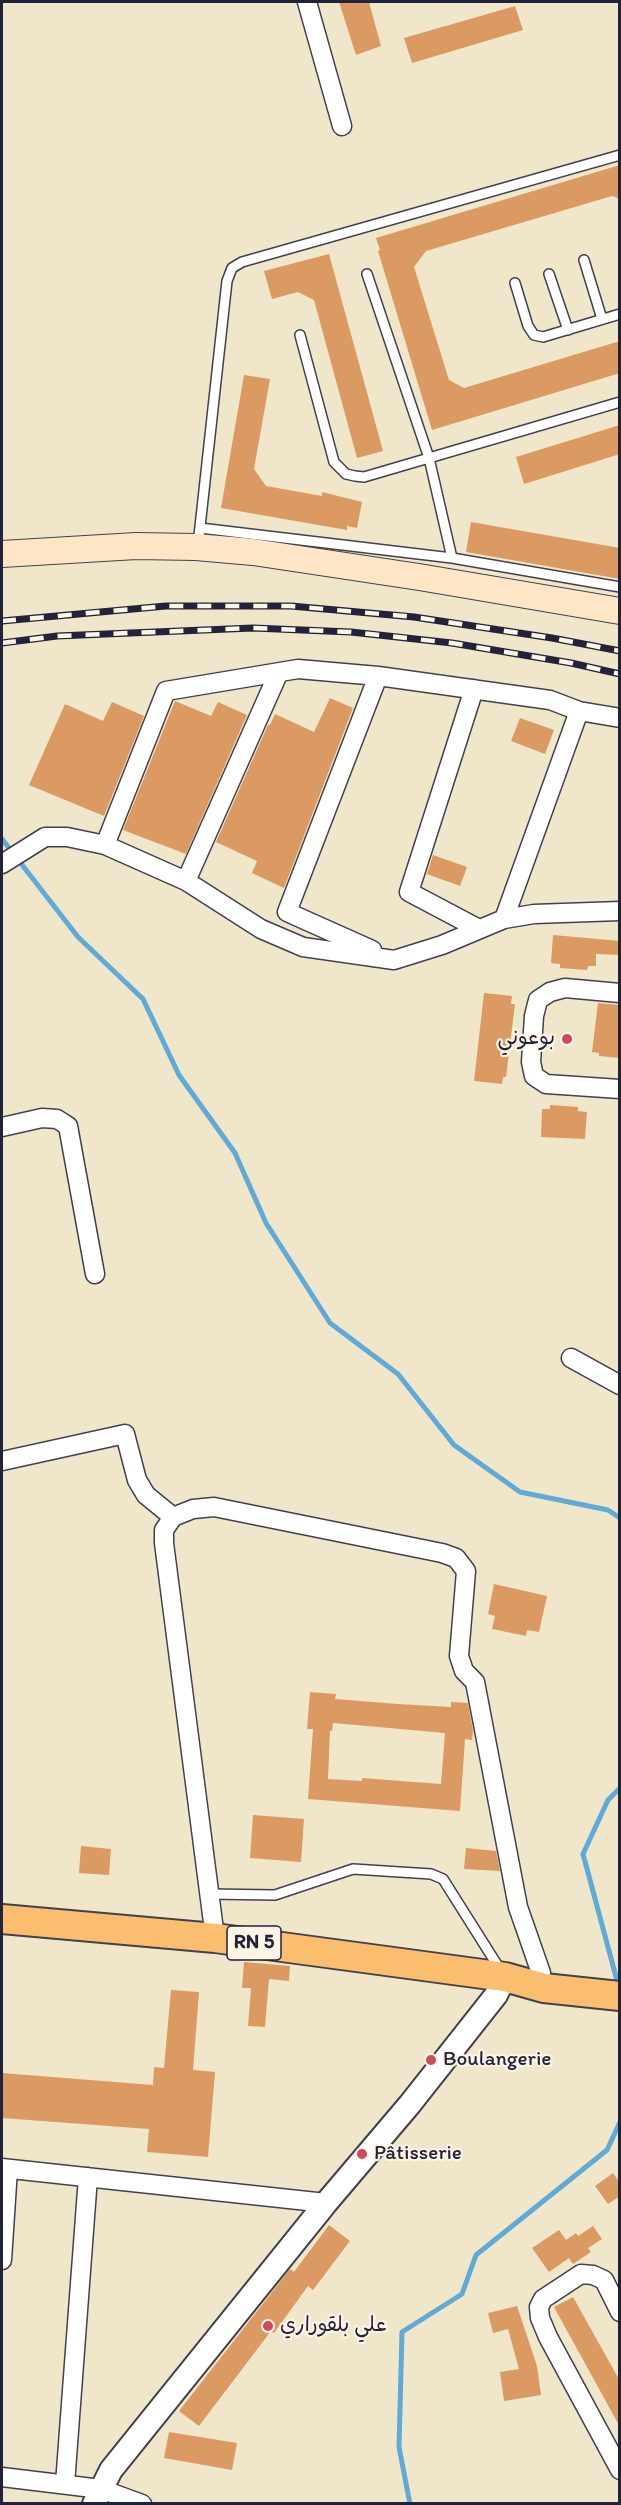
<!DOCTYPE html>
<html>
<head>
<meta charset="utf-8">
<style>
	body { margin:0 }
	#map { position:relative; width:621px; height:2505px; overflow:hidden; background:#f0e7ca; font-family:Itim,sans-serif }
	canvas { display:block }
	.frame { position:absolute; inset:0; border:3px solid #22223b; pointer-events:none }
</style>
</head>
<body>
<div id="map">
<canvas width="621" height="2505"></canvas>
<div class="frame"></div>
</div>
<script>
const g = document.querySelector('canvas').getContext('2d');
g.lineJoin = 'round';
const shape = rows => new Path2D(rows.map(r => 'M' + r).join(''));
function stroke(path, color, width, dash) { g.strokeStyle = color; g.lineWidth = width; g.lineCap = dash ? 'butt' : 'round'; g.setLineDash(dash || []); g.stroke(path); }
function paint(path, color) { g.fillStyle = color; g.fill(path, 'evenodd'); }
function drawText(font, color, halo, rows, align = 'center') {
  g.font = font + ' Itim,"Playpen Sans Arabic",sans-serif'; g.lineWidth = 4.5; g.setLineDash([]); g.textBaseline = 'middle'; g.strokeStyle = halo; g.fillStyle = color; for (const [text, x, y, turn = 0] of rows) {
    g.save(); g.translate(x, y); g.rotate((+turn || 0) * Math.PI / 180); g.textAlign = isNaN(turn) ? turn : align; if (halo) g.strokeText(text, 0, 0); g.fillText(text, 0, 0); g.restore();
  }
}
const stream = shape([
	[2,839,78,937,143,999,179,1075,235,1153,266,1223,330,1323,398,1374,454,1445,520,1492,608,1510,620,1518],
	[619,1988,583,1854,608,1800,620,1788],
	[410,2504,399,2447,402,2332,462,2294,476,2255,607,2150,620,2122]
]);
const building = shape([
	[339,2,369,2,381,46,356,55],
	[515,6,523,30,412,63,404,38],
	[620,165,620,199,612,196,426,251,414,267,449,380,464,388,620,341,620,373,432,430,378,251,380,250,376,238],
	[329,254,383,451,357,458,314,300,298,292,272,299,264,271],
	[244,375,270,379,254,469,266,486,322,496,322,492,362,502,357,528,347,526,347,530,221,508],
	[620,425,620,454,524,484,516,457],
	[471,522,620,548,620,579,466,552],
	[330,698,353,708,284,888,252,873,257,861,216,842,268,725,270,725,275,714,314,732],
	[175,701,211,716,218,702,247,715,186,854,123,830],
	[112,702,144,716,104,816,29,785,65,704,103,721],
	[520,718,554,730,545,754,511,741],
	[433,855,467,867,460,886,427,874],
	[553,935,620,941,620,955,596,954,596,966,588,966,587,970,560,968,560,964,551,963],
	[484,993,512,996,511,1004,515,1004,506,1077,503,1077,502,1084,474,1081],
	[598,1003,620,1005,620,1058,599,1056,599,1053,592,1052],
	[550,1105,578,1107,578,1111,587,1112,585,1139,541,1137,542,1109,550,1109],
	[494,1584,547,1596,539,1632,527,1630,526,1636,492,1629,495,1616,488,1614],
	[310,1692,336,1694,335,1699,398,1704,451,1707,451,1702,468,1703,473,1731,472,1740,465,1739,460,1811,308,1799,313,1729,307,1729],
	[333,1723,445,1733,441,1784,362,1778,362,1781,328,1779,330,1731,332,1731],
	[253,1815,304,1819,301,1862,250,1858],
	[81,1846,111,1849,109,1875,79,1873],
	[466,1848,496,1851,500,1871,464,1869],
	[244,1962,290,1966,289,1981,269,1979,265,2027,248,2026,251,1988,242,1988],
	[171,1990,199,1992,193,2070,215,2072,208,2157,147,2152,149,2129,2,2118,2,2073,153,2085,154,2067,164,2068],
	[613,2173,620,2183,620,2196,608,2204,595,2186],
	[329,2225,350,2241,313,2290,308,2286,274,2333,271,2331,199,2426,179,2411,290,2269,294,2272],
	[593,2226,602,2239,588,2248,591,2252,573,2264,569,2258,549,2272,532,2248,559,2230,566,2240,576,2233,578,2236],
	[573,2297,620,2381,620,2427,554,2307],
	[517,2306,537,2366,541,2395,504,2401,500,2372,519,2369,508,2329,493,2333,488,2313],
	[169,2432,237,2443,232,2470,164,2458]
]);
const service = shape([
	[584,260,602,319],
	[367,274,429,458,452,558],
	[549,274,568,330],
	[515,283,528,326,534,335,543,337,620,314],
	[300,335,334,462,346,474,355,476,364,477,620,402],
	[200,528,452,558,620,587],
	[198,545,227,281,232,268,242,262,620,155],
	[208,1894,275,1895,353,1869,431,1874,443,1879,501,1971]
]);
const minor = shape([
	[307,2,342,126],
	[474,689,409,892,479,929],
	[105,845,166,691,298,669,378,676,550,700,579,711,620,718],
	[2,864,45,837,67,837,105,845,186,881,261,929,303,947,394,960,442,945,504,919,534,914,620,911],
	[186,881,278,674],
	[504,919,579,711],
	[372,950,287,912,378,676],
	[620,993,565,988,550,992,538,1000,534,1016,531,1062,534,1076,546,1084,620,1089],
	[2,1127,42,1118,57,1119,68,1126,95,1274],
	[571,1358,620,1385],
	[2,1461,125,1434,137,1480,146,1495,173,1517],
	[215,1938,164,1543,164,1530,173,1517,193,1509,214,1507,442,1553,456,1558,466,1571,459,1656,464,1671,475,1682,518,1907,541,1973],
	[2,2168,326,2203],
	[2,2260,8,2169],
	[620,2312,604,2280,593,2275,581,2274,543,2299,539,2307,540,2318,548,2337,620,2470],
	[2,2477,101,2489,142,2504],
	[65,2484,88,2177]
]);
const tertiary = shape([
	[94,2504,111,2470,326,2203,410,2104,496,1995,505,1977]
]);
const secondary = shape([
	[2,554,136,546,196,547,253,552,419,577,620,611]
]);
const primary = shape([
	[2,1919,215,1938,505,1977,544,1988,620,1996]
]);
const rail = shape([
	[2,621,166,606,291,606,414,617,552,638,620,651],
	[2,643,57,636,253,628,351,632,452,643,571,663,620,674]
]);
const markers = [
	[567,1039,6,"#d1495b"],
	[431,2060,6,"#d1495b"],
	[362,2154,6,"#d1495b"],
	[268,2326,6,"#d1495b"]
];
const shields = [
	[254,1943,54]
];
const shieldNames = [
	["RN 5",254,1943]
];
const poiNames = [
	["بوعوني",555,1039,"right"],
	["Boulangerie",443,2060],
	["Pâtisserie",374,2154],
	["علي بلقوراري",280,2326]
];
stroke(stream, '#60aad8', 5);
paint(building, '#da9a62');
stroke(service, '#414050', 12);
stroke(minor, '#414050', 21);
stroke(tertiary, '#414050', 26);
stroke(secondary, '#414050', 28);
stroke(primary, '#414050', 32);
stroke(service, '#fff', 9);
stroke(minor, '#fff', 18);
stroke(tertiary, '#fff', 22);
stroke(secondary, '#fde5c5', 26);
stroke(primary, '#fbbd6e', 28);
stroke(rail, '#22223b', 7);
stroke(rail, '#fcf5e5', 4.5, [14]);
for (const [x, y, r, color] of markers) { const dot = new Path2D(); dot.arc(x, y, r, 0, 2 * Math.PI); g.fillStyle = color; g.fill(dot); stroke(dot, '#fcf5e5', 2); }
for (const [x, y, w] of shields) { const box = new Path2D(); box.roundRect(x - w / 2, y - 17, w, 34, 4.5); g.fillStyle = '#fcf5e5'; g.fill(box); stroke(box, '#22223b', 1.5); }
drawText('bold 20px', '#22223b', null, shieldNames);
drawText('21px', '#22223b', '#fcf5e5', poiNames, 'left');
</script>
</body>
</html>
